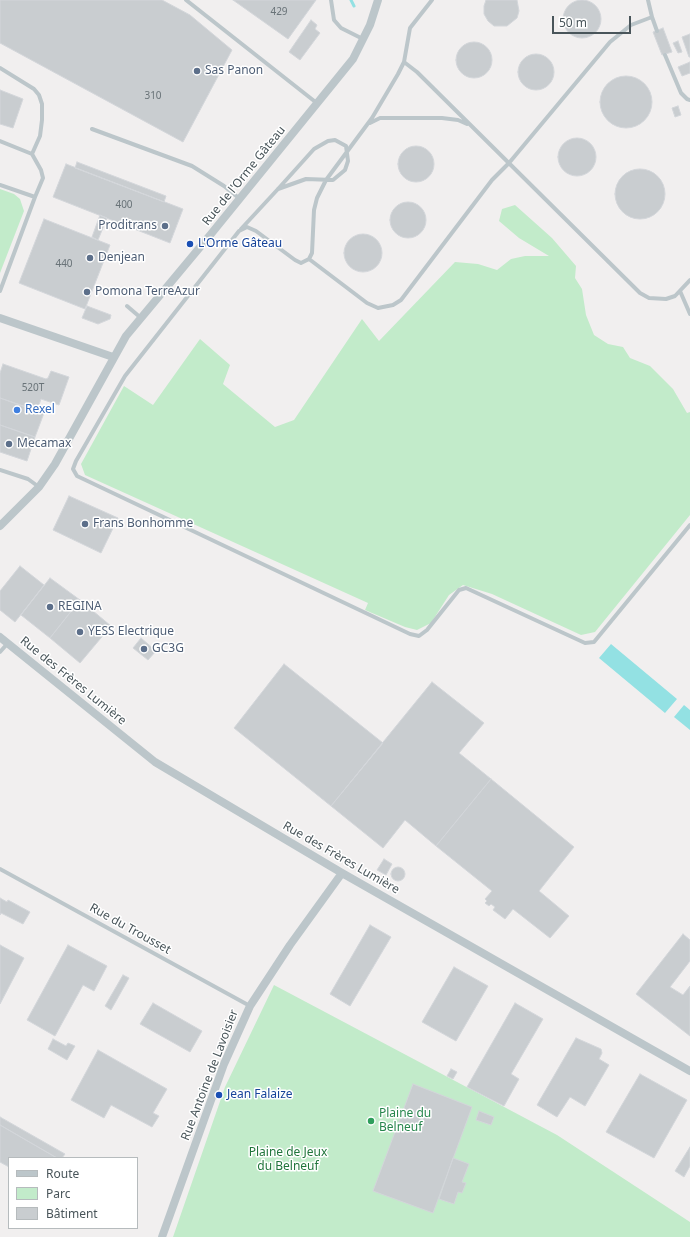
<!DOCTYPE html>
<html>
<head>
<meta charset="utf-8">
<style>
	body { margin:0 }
	#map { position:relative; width:690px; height:1237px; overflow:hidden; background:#f1efef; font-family:"Noto Sans",sans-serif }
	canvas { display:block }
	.legend { position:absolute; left:8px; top:1157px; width:130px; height:72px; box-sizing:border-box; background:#fff; border:1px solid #b6bbbd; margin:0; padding:5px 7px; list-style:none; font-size:12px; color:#49555a }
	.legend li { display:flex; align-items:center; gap:8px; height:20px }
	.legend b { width:20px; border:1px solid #b6bbbd }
	.scale { position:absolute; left:552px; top:16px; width:79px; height:18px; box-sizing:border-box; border:2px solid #49555a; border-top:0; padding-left:5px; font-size:12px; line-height:14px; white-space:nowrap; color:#49555a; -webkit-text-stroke:3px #fff; paint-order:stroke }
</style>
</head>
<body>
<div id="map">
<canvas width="690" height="1237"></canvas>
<ul class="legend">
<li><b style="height:5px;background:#bcc6ca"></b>Route</li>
<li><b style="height:11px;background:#c2ebca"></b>Parc</li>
<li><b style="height:11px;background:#c9cdd0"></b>Bâtiment</li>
</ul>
<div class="scale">50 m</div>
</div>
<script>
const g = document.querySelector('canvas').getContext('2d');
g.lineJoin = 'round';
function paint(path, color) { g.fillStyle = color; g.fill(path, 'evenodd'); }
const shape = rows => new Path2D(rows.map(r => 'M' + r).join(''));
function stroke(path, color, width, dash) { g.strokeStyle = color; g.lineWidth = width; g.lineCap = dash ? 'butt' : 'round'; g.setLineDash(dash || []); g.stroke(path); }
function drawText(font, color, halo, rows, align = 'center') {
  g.font = font + ' "Noto Sans",sans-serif'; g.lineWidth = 3; g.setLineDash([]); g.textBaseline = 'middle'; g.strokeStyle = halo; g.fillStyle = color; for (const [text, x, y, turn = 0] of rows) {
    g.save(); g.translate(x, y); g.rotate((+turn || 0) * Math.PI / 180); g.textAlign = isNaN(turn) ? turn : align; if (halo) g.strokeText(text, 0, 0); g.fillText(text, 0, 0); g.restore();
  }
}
const green = shape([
	[0,189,14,194,20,199,24,211,0,273],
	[515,205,552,238,576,266,575,278,582,289,586,315,594,335,608,344,623,347,630,358,650,366,673,389,687,413,690,412,690,515,595,632,581,635,492,594,463,585,449,595,431,623,417,630,405,627,365,610,368,603,85,475,81,464,124,386,153,405,200,339,230,365,223,384,275,427,294,420,362,319,379,341,455,262,478,264,497,270,511,259,525,256,549,256,519,238,499,221,502,209],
	[274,985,557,1135,690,1222,690,1237,173,1237,225,1087]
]);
const water = shape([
	[611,644,677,699,665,713,599,658],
	[684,705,690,710,690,730,674,717]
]);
const stream = shape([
	[351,0,354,6]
]);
const building = shape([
	[0,0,162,0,190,15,232,50,183,142,0,43,0,0],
	[233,0,316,0,288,39,233,0],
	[486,0,517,0,519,11,517,18,507,26,494,26,488,21,484,14,484,6,486,0],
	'563 19a19 19 0 1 1 38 0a19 19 0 1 1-38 0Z',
	[311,20,317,25,315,29,320,33,300,60,289,52,311,20],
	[663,28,672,52,662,55,653,32,663,28],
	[690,34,690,57,689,57,682,37,690,34],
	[678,41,682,52,678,53,673,43,678,41],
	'456 60a18 18 0 1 1 36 0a18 18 0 1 1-36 0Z',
	'518 72a18 18 0 1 1 36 0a18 18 0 1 1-36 0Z',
	[690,62,690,73,682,76,678,67,690,62],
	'600 102a26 26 0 1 1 52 0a26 26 0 1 1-52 0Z',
	[0,90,23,99,13,128,0,124,0,90],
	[678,106,681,115,675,117,672,108,678,106],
	'558 157a19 19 0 1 1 38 0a19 19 0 1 1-38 0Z',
	'398 164a18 18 0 1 1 36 0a18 18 0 1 1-36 0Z',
	[77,162,166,196,164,202,75,168,77,162],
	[66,164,183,209,170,243,53,197,66,164],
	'615 194a25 25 0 1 1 50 0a25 25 0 1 1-50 0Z',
	'390 220a18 18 0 1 1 36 0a18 18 0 1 1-36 0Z',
	[100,215,107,218,98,240,92,237,100,215],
	[44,219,110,245,85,309,19,283,44,219],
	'344 253a19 19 0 1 1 38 0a19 19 0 1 1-38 0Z',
	[87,306,111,315,110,319,98,324,82,318,87,306],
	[3,364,46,379,48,378,51,371,69,377,59,405,41,399,37,411,0,398,0,373,3,364],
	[0,398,44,413,35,437,0,425,0,398],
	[0,425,35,437,27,461,0,452,0,425],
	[69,496,118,518,101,553,53,530,69,496],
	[20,566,44,585,15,622,0,610,0,591,20,566],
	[50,578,80,600,50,638,21,615,50,578],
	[80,600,111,626,80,663,50,638,80,600],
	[141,638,156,651,148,660,133,648,141,638],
	[284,664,383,743,331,806,234,728,284,664],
	[432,682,484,723,459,753,491,779,436,846,405,820,383,848,331,806,432,682],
	[491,779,574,847,539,891,569,916,550,938,513,909,505,919,493,910,495,907,491,904,489,906,485,903,487,901,485,899,492,891,436,846,491,779],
	[384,859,392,864,386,875,377,870,384,859],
	'391 874a7 7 0 1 1 14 0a7 7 0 1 1-14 0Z',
	[0,898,7,902,8,900,30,912,23,924,1,913,0,915,0,898],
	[370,925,391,937,350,1006,330,994,370,925],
	[683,934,690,940,690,961,670,987,683,995,690,986,690,1036,636,994,683,934],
	[0,945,24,958,0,1004,0,945],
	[68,945,107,966,94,991,83,985,55,1036,27,1020,68,945],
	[454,967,488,986,456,1041,422,1022,454,967],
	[123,975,129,978,111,1010,105,1006,123,975],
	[153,1003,202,1031,190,1052,140,1024,153,1003],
	[515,1003,543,1019,511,1074,519,1079,504,1106,467,1087,515,1003],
	[576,1038,601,1049,602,1053,599,1059,609,1065,585,1106,570,1097,557,1117,537,1105,576,1038],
	[53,1039,66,1046,68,1043,75,1046,67,1060,48,1049,53,1039],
	[98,1050,167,1089,153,1113,159,1116,152,1127,111,1105,104,1118,71,1100,98,1050],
	[451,1069,457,1072,453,1079,447,1076,451,1069],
	[640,1074,687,1100,654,1158,606,1132,640,1074],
	[413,1084,472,1107,433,1213,373,1191,413,1084],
	[479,1111,494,1117,491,1125,476,1120,479,1111],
	[0,1117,65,1154,62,1158,57,1158,0,1125,0,1117],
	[0,1125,57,1158,9,1158,9,1167,0,1162,0,1125],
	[690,1147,690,1166,684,1177,675,1171,690,1147],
	[453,1158,469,1164,462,1182,466,1183,462,1193,458,1192,454,1204,439,1199,453,1158]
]);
const lane = shape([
	[186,0,318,104],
	[331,0,334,20,341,28,363,39],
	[432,0,410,28,404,62,398,74,372,118,326,180,317,198,314,210,312,253,309,259,367,303,378,308,393,305,401,300,492,180,509,163,610,42,631,25,652,17,648,0],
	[652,17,657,31],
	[665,55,681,93,687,99,690,100],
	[404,62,417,72,640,293,649,298,666,299,675,296,690,280],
	[0,68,34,89,39,95,42,104,42,120,40,136,32,154],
	[370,123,380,118,442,118,458,120,467,124],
	[92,129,192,166,224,186,240,199],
	[0,141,32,154,41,170,43,178,35,197],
	[0,185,35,197,0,291],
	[241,229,278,189,314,149,328,141,335,140,346,146,348,161,345,170,333,180,306,179,278,189],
	[309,259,301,263,295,260,256,231,247,227,239,231,125,376,76,461,73,469,77,476,410,634,419,636,427,630,459,590,466,588,585,643,594,642,690,525],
	[680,291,690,314],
	[127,306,141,318],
	[0,470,28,479,39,487],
	[0,652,8,643],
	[0,869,250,1006]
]);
const street = shape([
	[0,318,113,357],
	[0,526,39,487,55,464,126,336,211,234,353,59,370,25,378,0],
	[0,637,155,762,342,873,690,1071],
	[162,1237,224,1064,250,1006,290,945,342,873]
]);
const markers = [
	[197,71,4,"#5c6f8a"],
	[165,226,4,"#5c6f8a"],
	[190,244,4,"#1a4fb4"],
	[90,258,4,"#5c6f8a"],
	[87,292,4,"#5c6f8a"],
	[17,410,4,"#3f7fe0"],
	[9,444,4,"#5c6f8a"],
	[85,524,4,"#5c6f8a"],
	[50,607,4,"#5c6f8a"],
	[80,632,4,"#5c6f8a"],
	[144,649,4,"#5c6f8a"],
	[219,1095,4,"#1a4fb4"],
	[371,1121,4,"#2e9e5b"]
];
const numberNames = [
	["429",279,12],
	["310",153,96],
	["400",124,205],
	["440",64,264],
	["520T",33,388]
];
const serviceNames = [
	["Sas Panon",205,71],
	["Proditrans",157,226,"right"],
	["Denjean",98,258],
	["Pomona TerreAzur",95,292],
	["Mecamax",17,444],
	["Frans Bonhomme",93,524],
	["REGINA",58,607],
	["YESS Electrique",88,632],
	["GC3G",152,649]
];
const streetNames = [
	["Rue de l'Orme Gâteau",244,176,-51],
	["Rue des Frères Lumière",73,681,39],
	["Rue des Frères Lumière",341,858,30],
	["Rue du Trousset",130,929,29],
	["Rue Antoine de Lavoisier",210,1075,-69]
];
const transitNames = [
	["L'Orme Gâteau",198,244],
	["Jean Falaize",227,1095]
];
const shopNames = [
	["Rexel",25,410]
];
const leisureNames = [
	["Plaine du",379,1114],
	["Belneuf",379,1128]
];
const parkNames = [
	["Plaine de Jeux",288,1153],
	["du Belneuf",288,1167]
];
paint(green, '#c2ebca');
paint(water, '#93e1e3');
stroke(stream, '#93e1e3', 3);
paint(building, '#c9cdd0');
stroke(building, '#d3d6da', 1);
stroke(lane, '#bcc6ca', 4);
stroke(street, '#bcc6ca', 8);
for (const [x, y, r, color] of markers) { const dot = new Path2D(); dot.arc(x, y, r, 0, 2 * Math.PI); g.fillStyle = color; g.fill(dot); stroke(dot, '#fff', 1.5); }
drawText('10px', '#697378', null, numberNames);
drawText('12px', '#4e5e75', '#fff', serviceNames, 'left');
drawText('12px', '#49555a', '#fff', streetNames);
drawText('12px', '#164399', '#fff', transitNames, 'left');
drawText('12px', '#366cbe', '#fff', shopNames, 'left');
drawText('12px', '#27864d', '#fff', leisureNames, 'left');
drawText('12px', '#20753b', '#fff', parkNames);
</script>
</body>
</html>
